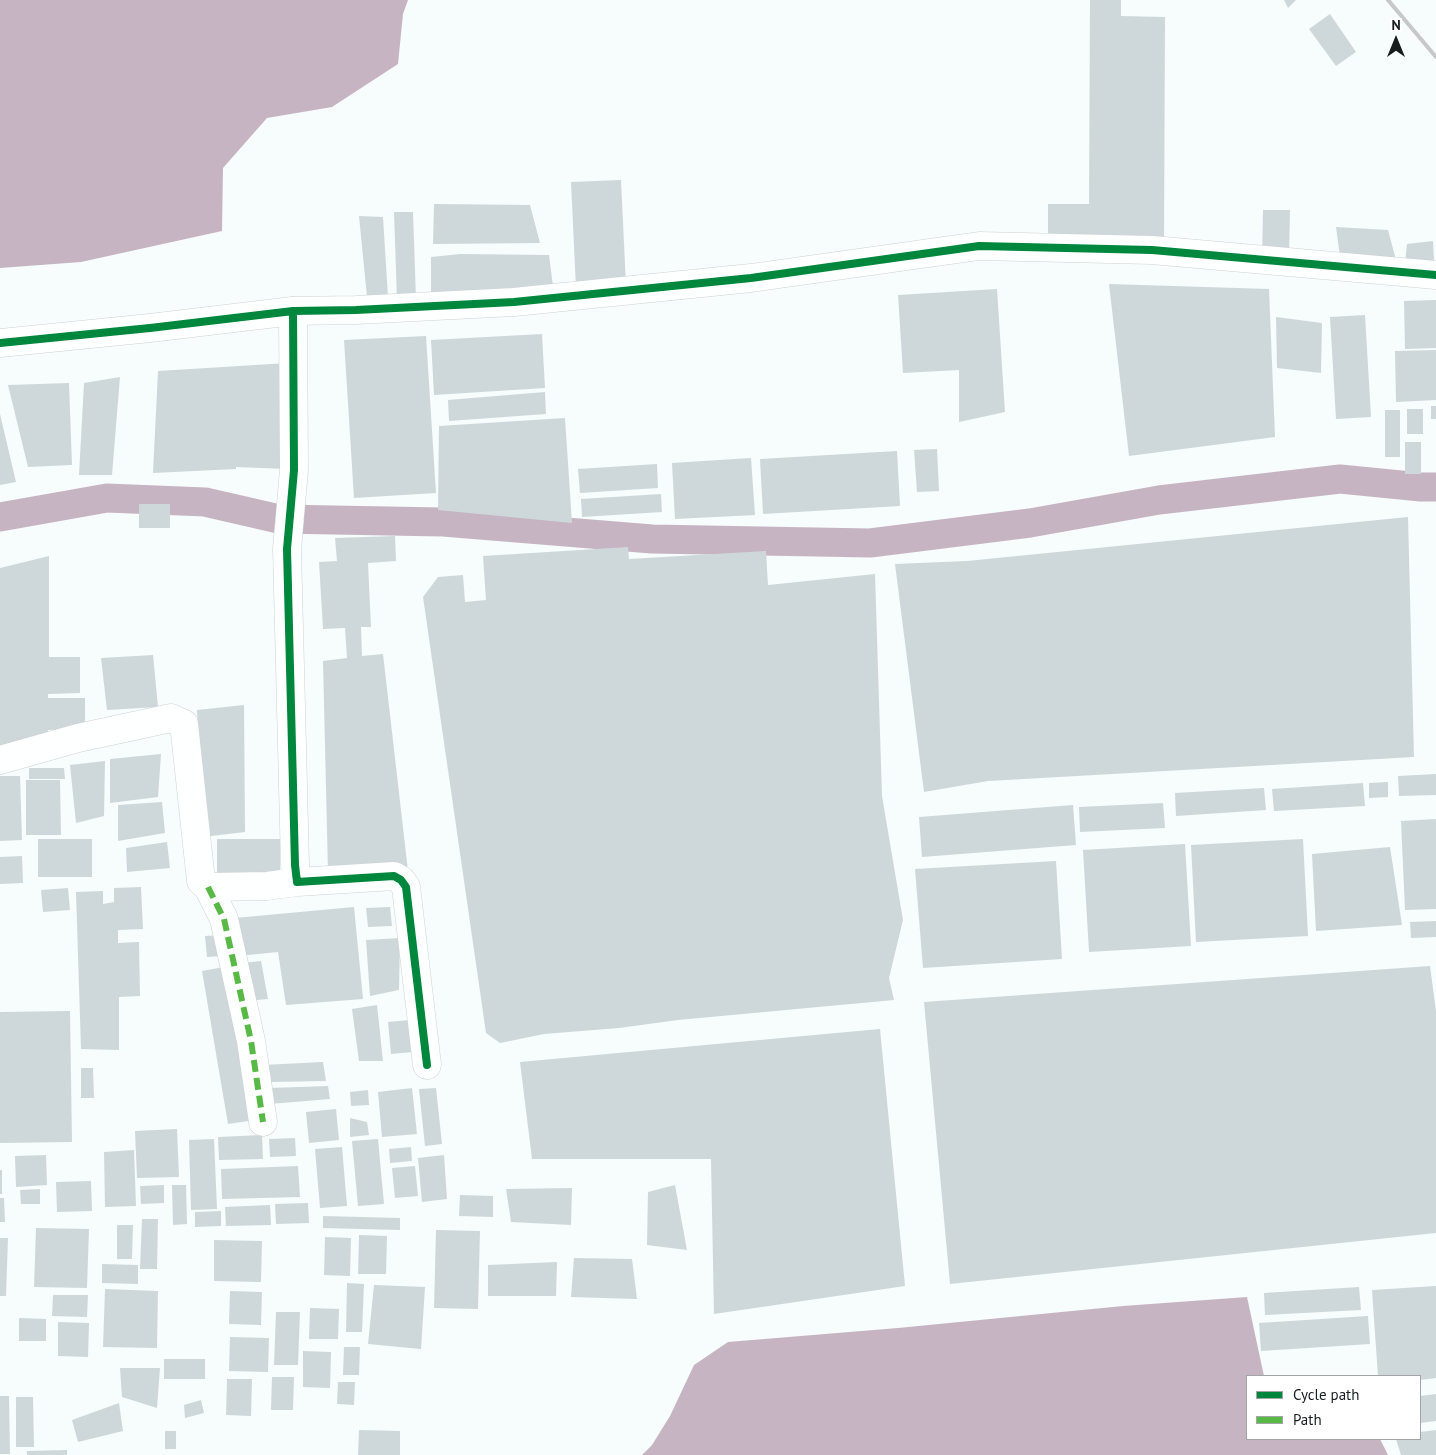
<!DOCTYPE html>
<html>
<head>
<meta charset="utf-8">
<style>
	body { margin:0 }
	#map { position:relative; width:1436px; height:1455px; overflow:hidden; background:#f7fcfd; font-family:"PT Sans",sans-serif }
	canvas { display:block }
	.legend { position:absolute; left:1246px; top:1375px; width:175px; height:65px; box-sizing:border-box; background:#fff; border:1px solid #a2a4a5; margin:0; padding:6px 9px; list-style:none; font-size:15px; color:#171c1d }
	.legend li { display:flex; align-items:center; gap:10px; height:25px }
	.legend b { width:25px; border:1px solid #a2a4a5 }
	.north { position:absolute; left:1371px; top:15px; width:50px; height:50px; -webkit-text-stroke:4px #fff; paint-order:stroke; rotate:0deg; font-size:14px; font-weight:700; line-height:20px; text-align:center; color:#171c1d }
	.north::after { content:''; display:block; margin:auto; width:18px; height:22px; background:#171c1d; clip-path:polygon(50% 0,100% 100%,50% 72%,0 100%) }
</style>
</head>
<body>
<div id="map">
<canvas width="1436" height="1455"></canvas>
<ul class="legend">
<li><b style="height:6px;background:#00873e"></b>Cycle path</li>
<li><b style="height:6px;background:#58b947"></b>Path</li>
</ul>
<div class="north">N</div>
</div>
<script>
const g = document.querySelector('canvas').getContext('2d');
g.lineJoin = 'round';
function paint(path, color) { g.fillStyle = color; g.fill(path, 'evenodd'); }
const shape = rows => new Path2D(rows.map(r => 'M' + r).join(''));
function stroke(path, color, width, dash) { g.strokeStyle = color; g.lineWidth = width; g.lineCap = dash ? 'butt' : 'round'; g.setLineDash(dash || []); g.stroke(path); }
const water = shape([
	[0,0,408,0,403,14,398,64,332,107,267,118,223,168,222,231,81,262,0,268],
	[1247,1297,1264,1376,1247,1376,1247,1439,1380,1439,1388,1455,642,1455,652,1445,670,1416,694,1365,728,1342,898,1328,1123,1306]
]);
const canal = shape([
	[0,517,107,498,205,502,279,519,443,522,652,539,870,543,1030,523,1159,500,1340,479,1421,487,1436,487]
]);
const building = shape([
	[1090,0,1121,0,1121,16,1165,17,1164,242,1048,242,1048,204,1089,204],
	[1284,0,1296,0,1288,8],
	[1330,14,1356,52,1336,66,1309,29],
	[621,180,626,286,576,289,571,182],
	[434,204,530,205,540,243,433,244],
	[1263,210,1290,210,1289,258,1262,257],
	[394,212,413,212,416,299,397,300],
	[359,216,383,217,388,297,367,297],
	[1336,227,1388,230,1396,260,1340,257],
	[1433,241,1434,261,1405,262,1407,244],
	[460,254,549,255,554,294,431,295,431,257],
	[1109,284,1269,289,1275,437,1129,456],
	[997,289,1005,412,959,422,959,370,903,373,898,295],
	[1436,300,1436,348,1405,349,1404,301],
	[1365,315,1371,417,1336,419,1330,317],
	[1276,317,1322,323,1321,373,1277,368],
	[542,334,545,388,434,395,431,340],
	[426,336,436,493,354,498,344,340],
	[1436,350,1436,400,1396,402,1395,351],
	[288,363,287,469,236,467,236,469,153,473,158,371],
	[120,377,112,475,79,475,84,383],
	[69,383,72,465,28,467,8,385],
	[545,392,546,414,449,421,448,400],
	[1431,406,1436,406,1436,419,1431,419],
	[1407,409,1423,409,1423,434,1407,434],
	[1385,410,1400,410,1400,457,1385,457],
	[0,414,16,482,0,485],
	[565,418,572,523,438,510,439,426],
	[1405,442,1421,442,1421,474,1405,474],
	[937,449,939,491,917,492,914,450],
	[897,451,900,506,763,514,760,459],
	[751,458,755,515,675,519,672,463],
	[657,464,658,488,580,493,578,469],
	[661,494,662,512,582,517,581,499],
	[139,504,170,504,170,528,139,528],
	[1408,517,1414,757,988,781,924,792,895,564,967,561],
	[395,536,396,561,368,563,371,627,361,627,362,656,383,654,408,871,328,873,323,661,347,658,345,628,323,629,319,562,337,561,335,538],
	[628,547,629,559,766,551,768,585,875,574,882,796,903,920,889,978,894,1000,678,1020,619,1028,544,1034,500,1043,486,1033,423,597,438,577,463,575,465,602,486,600,483,556],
	[49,556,49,657,80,657,80,693,48,694,48,698,85,698,85,729,48,730,48,745,0,753,0,568],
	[153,655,158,707,107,710,101,658],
	[244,705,245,832,203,837,197,710],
	[161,754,158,797,110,803,110,759],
	[105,761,104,816,76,823,70,765],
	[29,768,64,768,65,779,29,779],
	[1436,774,1436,795,1399,796,1398,776],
	[0,776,20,776,22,840,0,841],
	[26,780,60,780,61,835,26,835],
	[1388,782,1388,797,1369,798,1369,783],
	[1363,783,1365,806,1274,811,1272,789],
	[1264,788,1266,810,1176,816,1175,793],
	[162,802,165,833,118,841,118,805],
	[1163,803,1165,828,1080,832,1079,807],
	[1073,805,1076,845,922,857,919,817],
	[1436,819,1436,909,1405,910,1401,821],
	[38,839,92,839,92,877,38,877],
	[217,839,280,839,280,877,217,878],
	[1303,839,1308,936,1196,942,1191,845],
	[167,842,170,868,127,872,126,848],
	[1185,844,1191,946,1089,952,1083,850],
	[1390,847,1402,925,1316,931,1312,854],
	[22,856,23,883,0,884,0,857],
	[1056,861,1062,959,923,968,915,869],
	[141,887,143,929,118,930,118,943,139,942,140,996,119,997,119,1050,81,1049,76,892,103,891,103,904,114,902,114,888],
	[68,888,70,910,43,912,41,890],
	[354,907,363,999,286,1005,278,952,238,956,235,918],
	[390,907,392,926,368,927,366,908],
	[1436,921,1436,937,1411,938,1410,922],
	[222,935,224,956,207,957,205,936],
	[400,938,399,990,370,996,366,940],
	[261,961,268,999,246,1001,242,963],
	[229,966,255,1120,228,1124,202,971],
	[1430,966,1436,1011,1436,1233,950,1284,924,1002],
	[377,1005,383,1061,359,1061,352,1009],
	[70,1011,72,1142,0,1143,0,1012],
	[410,1020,413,1052,391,1054,388,1022],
	[880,1029,905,1286,714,1314,711,1159,532,1159,520,1062],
	[323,1062,326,1081,269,1082,263,1065],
	[81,1068,93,1068,94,1098,81,1098],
	[328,1086,330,1099,270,1104,269,1088],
	[412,1088,417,1134,382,1137,378,1092],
	[436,1088,442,1144,425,1146,419,1089],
	[368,1090,369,1105,351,1106,350,1092],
	[336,1109,339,1140,309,1143,306,1112],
	[350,1118,367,1122,369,1135,350,1137],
	[177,1129,179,1177,137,1178,135,1131],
	[262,1135,263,1159,219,1160,218,1137],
	[295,1138,296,1156,270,1157,269,1139],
	[214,1139,217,1209,191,1210,189,1140],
	[378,1139,384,1204,358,1206,352,1141],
	[342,1147,347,1206,320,1208,315,1149],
	[411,1147,412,1161,390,1163,389,1149],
	[134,1150,136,1206,105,1207,104,1152],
	[46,1155,47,1185,16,1187,15,1156],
	[444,1155,447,1199,422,1202,418,1158],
	[298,1166,300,1197,222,1199,221,1169],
	[415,1166,418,1196,395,1198,392,1168],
	[0,1170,2,1170,2,1194,0,1194],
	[91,1181,92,1211,57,1212,56,1182],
	[164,1185,164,1203,141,1204,140,1186],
	[172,1185,186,1185,187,1224,173,1225],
	[675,1185,687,1250,647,1245,648,1192],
	[572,1188,571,1225,511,1222,506,1189],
	[40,1189,40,1204,21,1204,20,1190],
	[460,1195,493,1196,493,1217,459,1216],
	[0,1198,4,1198,5,1222,0,1222],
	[308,1203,309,1223,276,1224,275,1204],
	[270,1205,271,1225,226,1226,225,1207],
	[221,1211,221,1226,195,1227,195,1212],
	[323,1216,400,1218,400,1230,323,1228],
	[142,1219,158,1219,157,1269,140,1269],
	[117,1225,133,1225,132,1259,117,1259],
	[36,1228,89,1229,87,1288,34,1287],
	[436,1230,480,1231,478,1309,434,1308],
	[359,1235,387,1236,386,1274,358,1274],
	[325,1237,351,1238,350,1276,324,1275],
	[0,1238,8,1238,6,1296,0,1296],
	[214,1240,262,1241,261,1282,214,1281],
	[574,1258,632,1259,637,1299,571,1297],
	[557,1262,556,1296,488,1296,488,1265],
	[102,1264,138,1265,138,1284,102,1283],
	[347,1283,364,1284,362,1332,346,1332],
	[374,1285,425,1287,421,1349,368,1344],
	[1436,1286,1436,1378,1420,1380,1420,1376,1378,1376,1372,1290],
	[1359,1287,1361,1310,1265,1315,1264,1293],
	[105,1289,158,1291,157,1348,103,1347],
	[230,1291,262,1292,261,1325,229,1324],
	[53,1295,88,1295,87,1317,52,1316],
	[310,1308,339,1309,338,1339,309,1339],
	[276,1312,300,1312,298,1365,274,1365],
	[1368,1316,1370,1344,1261,1351,1259,1323],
	[19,1318,46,1319,46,1341,19,1341],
	[58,1322,89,1323,88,1357,58,1356],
	[230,1337,269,1338,268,1372,229,1371],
	[344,1347,360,1347,359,1375,343,1375],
	[303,1351,331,1352,330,1388,303,1387],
	[164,1359,205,1359,205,1379,164,1379],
	[120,1368,160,1368,157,1408,122,1397],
	[272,1377,294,1377,293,1410,271,1410],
	[227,1379,252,1379,251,1416,226,1415],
	[338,1382,355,1382,354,1405,337,1404],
	[1436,1394,1436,1421,1420,1423,1420,1396],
	[0,1396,9,1396,10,1454,0,1454],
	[16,1397,33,1397,34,1447,16,1447],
	[201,1400,204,1413,185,1418,184,1405],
	[119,1403,123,1431,78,1442,72,1420],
	[359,1430,400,1431,400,1455,358,1455],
	[1436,1430,1436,1455,1401,1455,1396,1439,1420,1439,1420,1432],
	[165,1431,176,1431,176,1449,165,1449],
	[67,1450,67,1455,27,1455,27,1451]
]);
const minor = shape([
	[293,311,294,470,287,549,295,865,297,882,394,876,401,880,406,887,427,1065],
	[0,760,78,738,171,718,184,724,201,881,208,887,267,886,297,882],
	[208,887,224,919,251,1041,263,1122]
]);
const tertiary = shape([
	[0,343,150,328,293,311,356,310,514,302,751,278,979,246,1152,250,1436,275]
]);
const rail = shape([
	[1388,0,1436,57]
]);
const quiet = shape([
	[208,887,224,919,251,1041,263,1122]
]);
const cycleway = shape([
	[293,311,294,470,287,549,295,865,297,882,394,876,401,880,406,887,427,1065],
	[0,343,150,328,293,311,356,310,514,302,751,278,979,246,1152,250,1436,275]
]);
paint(water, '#c7b4c2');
stroke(canal, '#c7b4c2', 29);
paint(building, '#ced8da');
stroke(minor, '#ced2d3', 29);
stroke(tertiary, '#ced2d3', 29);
stroke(minor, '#feffff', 28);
stroke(tertiary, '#feffff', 28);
stroke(rail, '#c7c8c8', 4);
stroke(quiet, '#58b947', 6, [12, 6]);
stroke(cycleway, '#00873e', 8);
</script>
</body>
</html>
